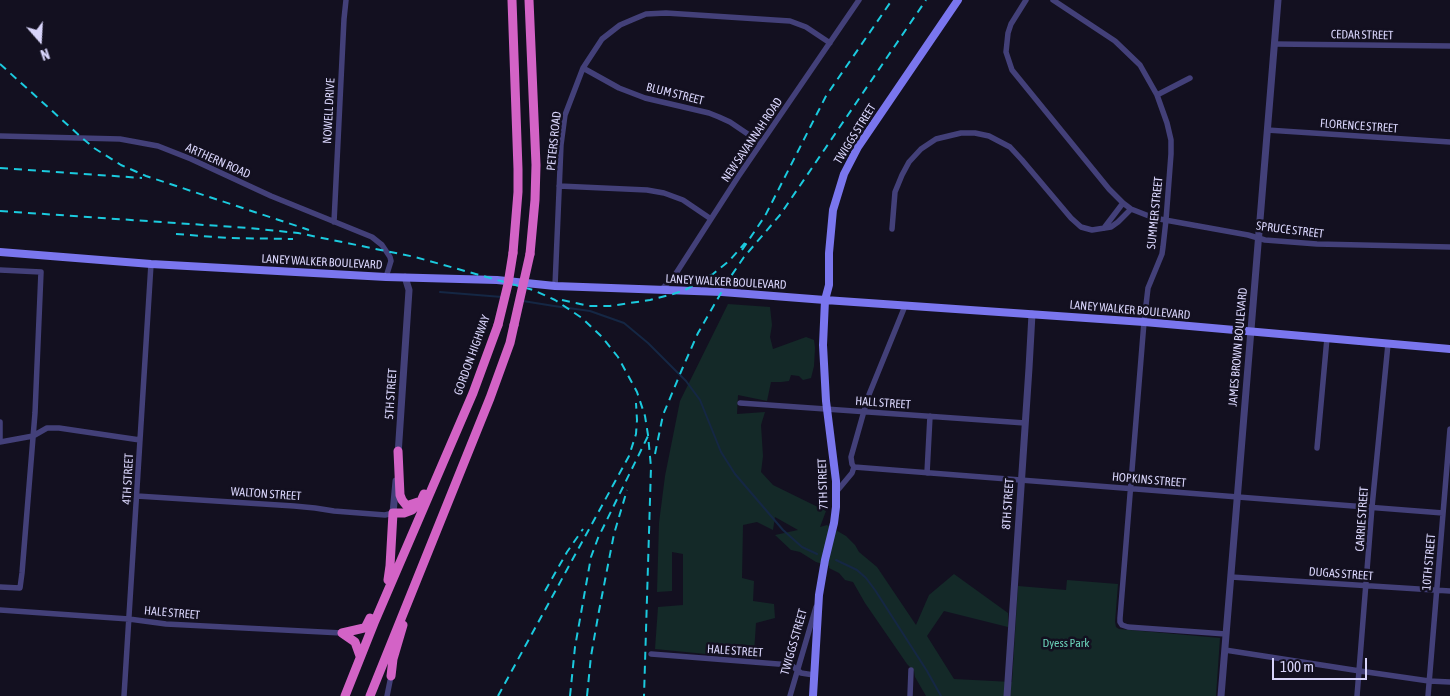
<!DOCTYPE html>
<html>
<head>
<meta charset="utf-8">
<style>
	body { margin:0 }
	#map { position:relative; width:1450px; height:696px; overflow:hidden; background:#131020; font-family:"Asap Condensed",sans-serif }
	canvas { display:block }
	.north { position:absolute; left:15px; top:15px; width:50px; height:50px; -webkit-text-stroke:4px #131020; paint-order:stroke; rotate:161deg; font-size:14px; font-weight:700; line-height:20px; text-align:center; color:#d8d4fa }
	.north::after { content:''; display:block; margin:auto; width:18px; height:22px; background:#d8d4fa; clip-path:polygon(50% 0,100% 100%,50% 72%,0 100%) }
	.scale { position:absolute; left:1272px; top:658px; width:95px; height:22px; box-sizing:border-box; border:2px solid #d8d4fa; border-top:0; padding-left:6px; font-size:15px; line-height:18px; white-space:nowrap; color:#d8d4fa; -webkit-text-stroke:4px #131020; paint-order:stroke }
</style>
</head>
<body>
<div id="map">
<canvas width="1450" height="696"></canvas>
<div class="north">N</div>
<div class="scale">100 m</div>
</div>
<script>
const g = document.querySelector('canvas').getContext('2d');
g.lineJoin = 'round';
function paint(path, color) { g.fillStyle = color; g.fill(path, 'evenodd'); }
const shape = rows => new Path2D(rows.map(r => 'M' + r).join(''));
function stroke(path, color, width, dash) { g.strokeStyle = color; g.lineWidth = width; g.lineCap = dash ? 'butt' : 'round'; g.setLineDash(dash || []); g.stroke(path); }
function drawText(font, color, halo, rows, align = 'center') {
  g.font = font + ' "Asap Condensed",sans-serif'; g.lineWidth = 5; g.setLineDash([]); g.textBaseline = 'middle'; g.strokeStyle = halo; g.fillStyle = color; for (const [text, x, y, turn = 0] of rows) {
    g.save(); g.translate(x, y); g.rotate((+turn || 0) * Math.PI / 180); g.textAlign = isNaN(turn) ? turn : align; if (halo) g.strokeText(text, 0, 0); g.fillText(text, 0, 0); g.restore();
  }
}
const green = shape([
	[728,304,770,307,772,325,770,337,773,349,806,337,814,340,815,348,814,366,811,378,803,380,799,376,791,375,789,381,781,382,771,382,767,401,738,395,737,414,765,412,761,425,763,456,761,472,773,485,826,511,820,527,827,525,846,536,855,545,859,552,877,567,916,625,929,595,954,574,1008,613,1008,627,944,611,927,636,954,679,1012,682,1018,586,1066,590,1067,580,1118,584,1115,622,1116,627,1119,629,1220,638,1216,696,926,696,915,677,914,671,907,664,865,603,853,582,845,580,839,573,829,568,829,566,816,562,800,552,791,550,775,535,798,530,775,517,773,530,757,522,743,525,742,578,754,581,753,601,774,604,775,618,756,623,754,653,716,655,655,649,658,607,683,605,683,554,672,552,672,591,657,592,659,523,665,476,680,401]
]);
const stream = shape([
	[440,292,502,297],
	[523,301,554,306,590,311,624,323,648,343,686,381,700,400,721,452,735,474,783,530,802,547,817,554],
	[836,560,857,570,866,578,875,590,927,671,941,696]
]);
const minor = shape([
	[1026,0,1011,24,1008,33,1006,52,1012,70,1109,189,1123,203,1131,209,1154,218,1248,235,1265,240,1317,244,1450,247],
	[1053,0,1115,41,1140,65,1157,95,1167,123,1171,140,1171,154,1166,220,1163,247,1162,254,1148,288,1144,322,1120,618,1120,622,1122,625,1128,627,1226,634],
	[1274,44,1450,46],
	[583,68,619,88,645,98,709,113,719,117,730,122,761,143],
	[1157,95,1190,78],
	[1267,130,1450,142],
	[0,136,120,139,158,146,191,159,271,196,372,237,382,245,390,257,391,261,386,277],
	[559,186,647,190,664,193,683,200,711,219],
	[334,222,344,19,346,0],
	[1104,228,1123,203],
	[892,229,895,192,902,175,909,162,921,149,936,139,961,133,975,133,989,136,1010,147,1022,160,1071,218,1081,227,1092,230,1111,227,1118,222,1131,209],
	[0,270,41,272,35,413,22,573,20,588,0,587],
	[555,286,561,145,565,115,583,68,602,39,620,25,634,19,646,14,666,13,790,21,806,27,830,43],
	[661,290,673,278,738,177,859,0],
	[740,403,1025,423],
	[0,422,0,440],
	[0,442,33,436,47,428,59,428,140,440],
	[1317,448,1327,338],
	[854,467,1443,513],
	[927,473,930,416],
	[837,491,852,473,854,467,852,464,851,457,868,397,905,306],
	[137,496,294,506,315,508,334,511,385,515,393,513],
	[1231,577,1450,591],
	[0,610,129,619,166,624,342,633],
	[1225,650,1360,671,1429,681,1450,682],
	[651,654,791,665,801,673,814,675],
	[124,696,151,264],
	[387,696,391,676],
	[790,696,816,607],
	[910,696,911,670],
	[1357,696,1372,507,1388,344],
	[1428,696,1450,429]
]);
const tertiary = shape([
	[398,455,409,290,405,277],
	[393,513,396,481],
	[1007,696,1029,368,1032,314],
	[1221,696,1278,0]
]);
const secondary = shape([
	[0,252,151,264,386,277,497,280,555,286,722,292,825,300,1144,322,1450,349],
	[813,696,819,595,825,560,834,523,836,507,836,481,826,401,823,345,825,300,829,285,829,253,833,210,844,174,858,147,958,0]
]);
const trunk = shape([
	[512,0,518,169,518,192,513,253],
	[529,0,536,165,535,200,530,254],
	[398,451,400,495,402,500,406,505,409,505,418,502],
	[388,580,390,566,393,513,404,513,412,510,421,501,424,494],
	[342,633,364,628,366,626,370,618],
	[342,633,355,642,360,656],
	[391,676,393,659,403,625],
	[345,696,374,623,473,393,498,325],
	[370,696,490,398,510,343,514,325]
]);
const rail = shape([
	[0,64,81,137,94,148,121,165,146,176,309,230],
	[0,168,142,178],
	[0,211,249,228,298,233,415,257,533,290,555,300,582,318,602,337,618,357,637,392,645,416,648,435,651,467,644,696],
	[176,234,228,238,293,239],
	[742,250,765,216,826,96,892,0],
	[562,300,589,306,610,306,650,300,673,294,685,290,713,274,729,261,745,243],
	[655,454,663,415,683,367,698,333,729,279,744,257,780,215,926,0],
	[545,591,567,552,583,529],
	[498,696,629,456,636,434,637,420,636,403],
	[570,696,575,647,591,557,598,538,648,436],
	[587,696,591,656,599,611,614,534,627,490]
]);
const trunkBridge = shape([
	[498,325,508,284,513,253],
	[514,325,530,254]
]);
const streetNames = [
	["CEDAR STREET",1362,35,1],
	["BLUM STREET",675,94,14],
	["NOWELL DRIVE",329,111,-87],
	["FLORENCE STREET",1359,126,4],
	["TWIGGS STREET",855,134,-58],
	["NEW SAVANNAH ROAD",752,140,-56],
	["PETERS ROAD",554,141,-84],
	["ARTHERN ROAD",218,161,24],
	["SUMMER STREET",1155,213,-84],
	["SPRUCE STREET",1290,230,7],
	["LANEY WALKER BOULEVARD",322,262,3],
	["LANEY WALKER BOULEVARD",726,282,3],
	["LANEY WALKER BOULEVARD",1130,310,5],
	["JAMES BROWN BOULEVARD",1238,347,-85],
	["GORDON HIGHWAY",472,355,-70],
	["5TH STREET",391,394,-86],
	["HALL STREET",883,403,4],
	["4TH STREET",128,479,-87],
	["HOPKINS STREET",1149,480,5],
	["7TH STREET",823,484,-92],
	["WALTON STREET",266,494,4],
	["8TH STREET",1008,504,-86],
	["CARRIE STREET",1362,519,-86],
	["10TH STREET",1429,562,-85],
	["DUGAS STREET",1341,574,4],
	["HALE STREET",172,613,5],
	["TWIGGS STREET",794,642,-74],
	["HALE STREET",735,651,4]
];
const parkNames = [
	["Dyess Park",1066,643]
];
paint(green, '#142928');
stroke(stream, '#152744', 2);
stroke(minor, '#434079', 5.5);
stroke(tertiary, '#434079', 7);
stroke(secondary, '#7a76ee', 8);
stroke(trunk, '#d363c6', 9);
stroke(rail, '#1bcade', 2, [8, 6]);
stroke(trunkBridge, '#d363c6', 9);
drawText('12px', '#d8d4fa', '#131020', streetNames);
drawText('12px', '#69d0b7', '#131020', parkNames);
</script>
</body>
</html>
